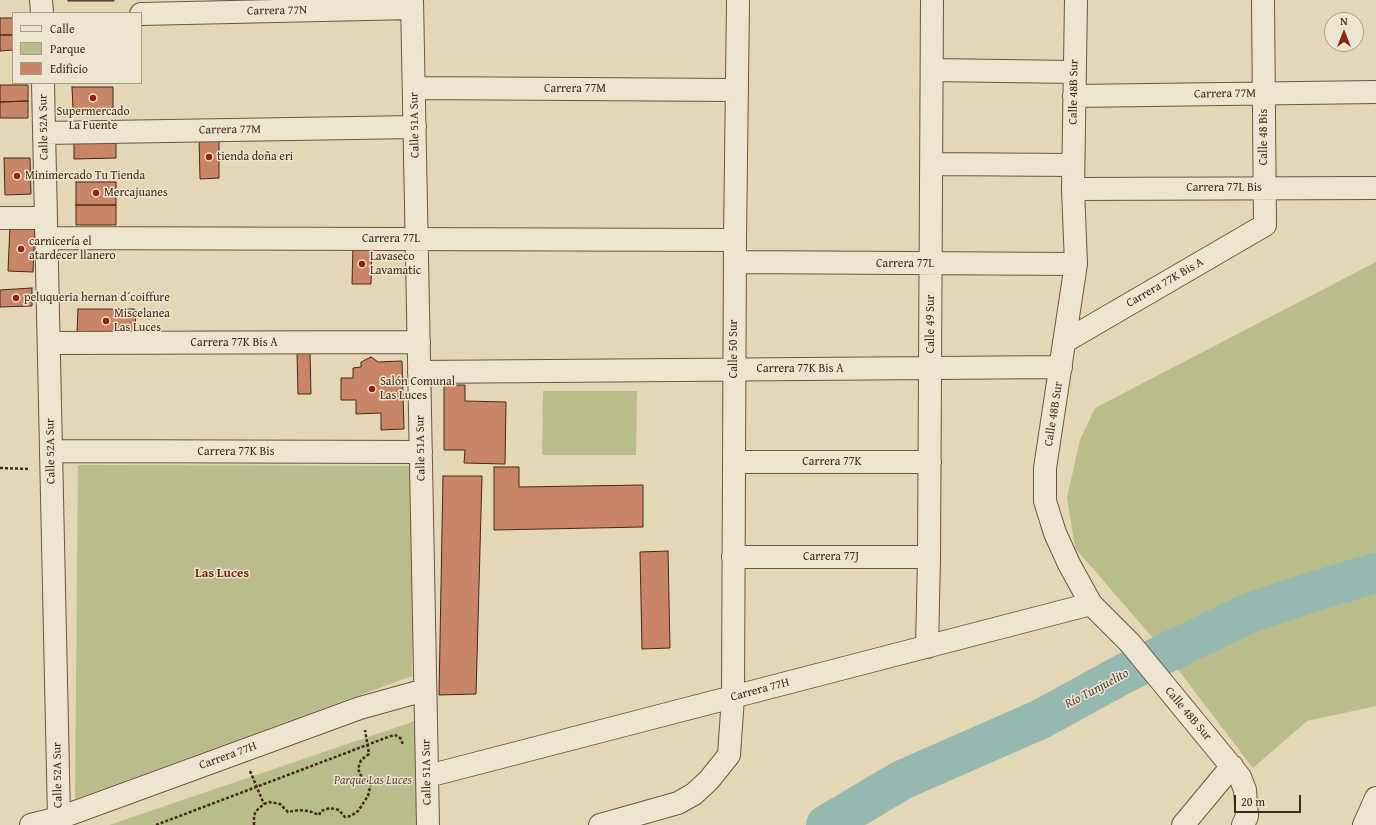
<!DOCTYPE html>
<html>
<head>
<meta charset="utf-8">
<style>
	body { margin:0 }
	#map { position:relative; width:1376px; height:825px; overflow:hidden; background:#e4d7b5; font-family:"Gentium Book Plus",serif }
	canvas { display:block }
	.legend { position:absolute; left:12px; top:12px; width:130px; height:72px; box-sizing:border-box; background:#ede5cf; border:1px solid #a99a86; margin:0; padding:5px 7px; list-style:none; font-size:12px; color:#442a19 }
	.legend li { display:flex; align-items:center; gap:8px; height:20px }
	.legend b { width:20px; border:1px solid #a99a86 }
	.north { position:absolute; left:1324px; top:12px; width:40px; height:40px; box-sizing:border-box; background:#ede5cf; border:1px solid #a99a86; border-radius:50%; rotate:0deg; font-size:11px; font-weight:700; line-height:16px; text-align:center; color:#442a19 }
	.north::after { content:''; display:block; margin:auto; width:14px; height:18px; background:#8f2418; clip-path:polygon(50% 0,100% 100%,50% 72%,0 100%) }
	.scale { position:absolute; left:1234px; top:795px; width:67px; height:18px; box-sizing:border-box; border:2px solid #442a19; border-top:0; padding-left:5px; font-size:12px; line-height:14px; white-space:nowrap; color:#442a19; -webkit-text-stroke:3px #ede5cf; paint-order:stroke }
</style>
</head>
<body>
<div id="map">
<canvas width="1376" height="825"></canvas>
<ul class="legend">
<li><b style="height:5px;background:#ede5cf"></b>Calle</li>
<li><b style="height:11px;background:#b8bd8b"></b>Parque</li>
<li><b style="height:11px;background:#c98567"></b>Edificio</li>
</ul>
<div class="north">N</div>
<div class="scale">20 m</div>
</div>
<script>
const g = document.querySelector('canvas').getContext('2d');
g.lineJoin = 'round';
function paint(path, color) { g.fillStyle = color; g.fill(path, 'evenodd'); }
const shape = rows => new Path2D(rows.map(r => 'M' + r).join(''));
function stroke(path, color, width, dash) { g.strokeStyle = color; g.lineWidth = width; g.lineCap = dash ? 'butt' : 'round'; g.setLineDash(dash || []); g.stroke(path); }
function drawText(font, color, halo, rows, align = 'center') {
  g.font = font + ' "Gentium Book Plus",serif'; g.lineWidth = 3; g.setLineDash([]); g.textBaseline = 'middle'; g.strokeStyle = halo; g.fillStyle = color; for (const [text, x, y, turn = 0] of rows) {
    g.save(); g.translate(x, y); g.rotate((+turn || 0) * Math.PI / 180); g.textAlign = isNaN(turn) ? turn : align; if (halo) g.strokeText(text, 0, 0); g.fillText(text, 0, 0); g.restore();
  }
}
const green = shape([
	[1376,262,1376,706,1307,721,1253,768,1160,646,1075,548,1067,498,1080,440,1095,408],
	[543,391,637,391,636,455,542,455],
	[78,465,415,466,412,676,75,799],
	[418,720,419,825,109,825]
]);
const river = shape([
	[826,825,902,780,1041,719,1123,674,1249,613,1315,591,1376,573]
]);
const building = shape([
	[68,0,114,0,114,1,68,1,68,0],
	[0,18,13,18,13,35,0,35,0,18],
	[0,35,13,35,13,50,0,51,0,35],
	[0,85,28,85,28,101,0,102,0,85],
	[72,87,113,87,113,109,73,109,72,87],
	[28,101,28,118,0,118,0,102,28,101],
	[199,136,219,136,219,178,200,179,199,136],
	[74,143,116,143,116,158,74,159,74,143],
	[4,158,30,158,31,194,5,195,4,158],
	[76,182,116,182,116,205,76,205,76,182],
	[76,205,116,205,116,225,76,225,76,205],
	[10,226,35,227,33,272,8,271,10,226],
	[353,245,372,245,371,284,352,284,353,245],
	[32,288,32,306,0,307,0,290,32,288],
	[78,309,135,309,136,332,77,333,78,309],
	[297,353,310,353,311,394,298,394,297,353],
	[371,357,378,362,402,361,404,429,381,430,381,413,356,414,356,400,341,400,341,378,353,378,353,368,361,367,361,362,371,357],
	[444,385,465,385,465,401,506,402,505,464,464,463,465,450,444,450,444,385],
	[494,467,519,467,519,487,643,485,643,527,494,530,494,467],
	[443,476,482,476,476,694,439,695,443,476],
	[668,551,670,648,642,649,640,552,668,551]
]);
const path = shape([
	[0,468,29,469],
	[250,771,264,804],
	[156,825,388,737,394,735,398,736,401,739,403,745],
	[254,825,254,816,256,811,264,804,269,802,280,804,288,812,299,810,309,811,319,815,321,811,330,808,339,810,345,817,351,816,358,811,368,796,371,783,362,778,358,769,361,760,369,754,365,730]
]);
const minor = shape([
	[41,0,42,13],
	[412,0,428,825],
	[1076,0,1073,189,1076,264,1045,468,1045,501,1055,533,1069,564,1091,604,1130,643,1240,777,1245,790,1247,816,1243,825],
	[141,14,412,8],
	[932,70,1074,72],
	[43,83,59,818],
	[414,88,736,90],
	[1074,96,1376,92],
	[44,133,415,127],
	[931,164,1073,165],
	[1073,189,1376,188],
	[0,218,46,218],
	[47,238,735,240],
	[735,262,1076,264],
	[1064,342,1265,225,1263,0],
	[49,343,419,342],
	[419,372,1061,367],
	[51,451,421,452],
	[734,462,930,462],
	[733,557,929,557],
	[927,647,929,557,932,0],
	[428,776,1091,604],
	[31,825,59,818,360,708,425,690],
	[600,825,678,803,694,794,709,780,729,755,733,697,735,240,738,0],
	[1183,825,1232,766],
	[1364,825,1376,798]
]);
const markers = [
	[93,98,4,"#8f2418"],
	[209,157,4,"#8f2418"],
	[17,176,4,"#8f2418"],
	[96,193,4,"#8f2418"],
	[21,249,4,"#8f2418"],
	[362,264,4,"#8f2418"],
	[16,298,4,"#8f2418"],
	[106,321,4,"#8f2418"],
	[372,389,4,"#8f2418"]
];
const streetNames = [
	["Carrera 77N",277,11,-1],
	["Carrera 77M",575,89],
	["Calle 48B Sur",1074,92,-89],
	["Carrera 77M",1225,94,-1],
	["Calle 51A Sur",415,125,-91],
	["Calle 52A Sur",44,127,-91],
	["Carrera 77M",230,130,-1],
	["Calle 48 Bis",1264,137,-90],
	["Carrera 77L Bis",1224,188],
	["Carrera 77L",391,239],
	["Carrera 77L",905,264],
	["Carrera 77K Bis A",1165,283,-30],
	["Calle 49 Sur",931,324,-90],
	["Carrera 77K Bis A",234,343],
	["Calle 50 Sur",734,349,-90],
	["Carrera 77K Bis A",800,369],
	["Calle 48B Sur",1054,414,-81],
	["Calle 51A Sur",421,448,-91],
	["Calle 52A Sur",51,451,-91],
	["Carrera 77K Bis",236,452],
	["Carrera 77K",832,462],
	["Carrera 77J",831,557],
	["Carrera 77H",760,690,-15],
	["Calle 48B Sur",1188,714,50],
	["Carrera 77H",228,756,-20],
	["Calle 51A Sur",427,772,-91],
	["Calle 52A Sur",58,775,-91]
];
const poiNames = [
	["Supermercado",93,112,"center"],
	["La Fuente",93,126,"center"],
	["tienda doña eri",217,157],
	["Minimercado Tu Tienda",25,176],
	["Mercajuanes",104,193],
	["carnicería el",29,242],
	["atardecer llanero",29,256],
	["Lavaseco",370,257],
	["Lavamatic",370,271],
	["peluqueria hernan d´coiffure",24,298],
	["Miscelanea",114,314],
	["Las Luces",114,328],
	["Salón Comunal",380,382],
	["Las Luces",380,396]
];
const parkNames = [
	["Parque Las Luces",373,781]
];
const neighbourhoodNames = [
	["Las Luces",222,574]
];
const waterNames = [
	["Río Tunjuelito",1097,689,-28]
];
paint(green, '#b8bd8b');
stroke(river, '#95b9b1', 40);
paint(building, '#c98567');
stroke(building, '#442a19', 1);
stroke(minor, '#6c5540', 24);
stroke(path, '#442a19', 2.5, [3, 2]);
stroke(minor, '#ede5cf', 22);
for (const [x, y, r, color] of markers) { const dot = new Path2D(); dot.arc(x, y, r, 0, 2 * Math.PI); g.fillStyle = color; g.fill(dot); stroke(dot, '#ede5cf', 1.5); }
drawText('12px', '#442a19', '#ede5cf', streetNames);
drawText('12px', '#442a19', '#ede5cf', poiNames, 'left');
drawText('italic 12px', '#5b4730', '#ede5cf', parkNames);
drawText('bold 13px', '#7a1f14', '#ede5cf', neighbourhoodNames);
drawText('italic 13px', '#544737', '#ede5cf', waterNames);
</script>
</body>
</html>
